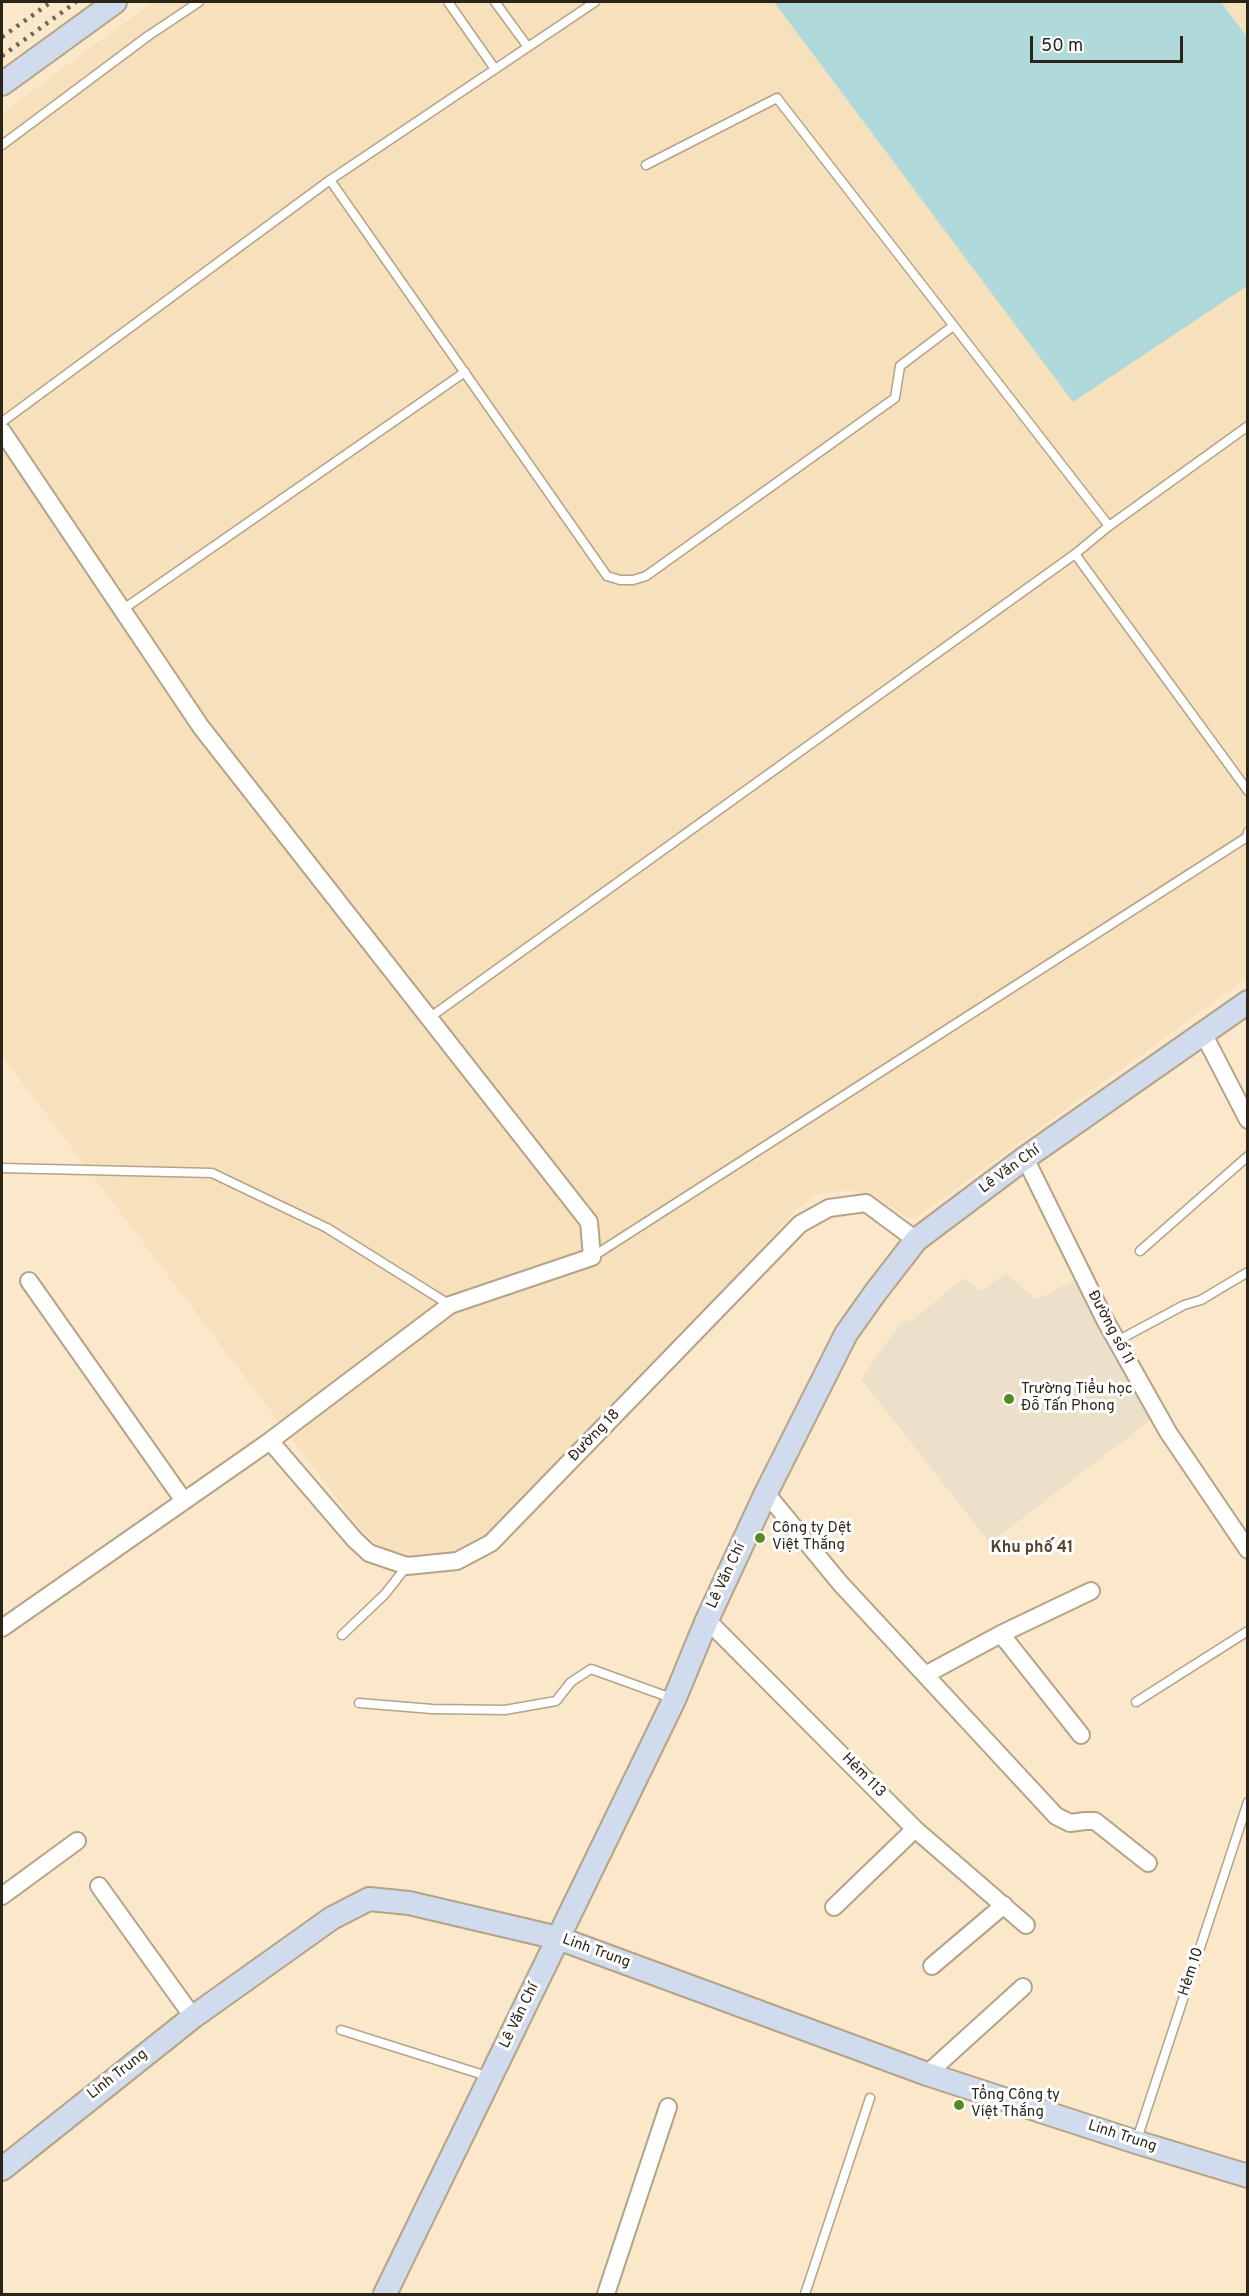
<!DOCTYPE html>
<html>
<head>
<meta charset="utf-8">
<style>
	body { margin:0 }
	#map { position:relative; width:1249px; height:2296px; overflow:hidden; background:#fbe8cb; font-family:Overpass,sans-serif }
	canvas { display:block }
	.frame { position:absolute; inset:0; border:3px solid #2b2419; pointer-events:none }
	.scale { position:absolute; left:1030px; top:36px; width:153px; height:27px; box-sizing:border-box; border:3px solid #2b2419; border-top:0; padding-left:8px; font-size:18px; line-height:21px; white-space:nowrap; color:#2b2419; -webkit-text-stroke:4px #fff; paint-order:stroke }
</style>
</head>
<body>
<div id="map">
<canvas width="1249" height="2296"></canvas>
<div class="frame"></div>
<div class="scale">50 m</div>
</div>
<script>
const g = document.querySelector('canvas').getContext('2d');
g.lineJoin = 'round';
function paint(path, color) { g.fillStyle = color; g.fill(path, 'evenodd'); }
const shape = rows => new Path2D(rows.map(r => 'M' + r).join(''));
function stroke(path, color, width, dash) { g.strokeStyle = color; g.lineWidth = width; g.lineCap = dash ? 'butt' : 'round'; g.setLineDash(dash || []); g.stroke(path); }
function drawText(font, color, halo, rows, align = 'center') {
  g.font = font + ' Overpass,sans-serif'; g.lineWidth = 6; g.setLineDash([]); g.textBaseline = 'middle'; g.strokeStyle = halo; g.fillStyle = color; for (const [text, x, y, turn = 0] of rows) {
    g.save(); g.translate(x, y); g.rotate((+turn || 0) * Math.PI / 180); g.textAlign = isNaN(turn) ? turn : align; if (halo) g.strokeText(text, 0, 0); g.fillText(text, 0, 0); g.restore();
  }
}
const built = shape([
	[153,2,1247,2,1247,978,914,1219,903,1216,889,1205,873,1196,855,1191,836,1191,814,1195,793,1213,765,1246,487,1542,469,1549,435,1554,408,1554,389,1550,376,1544,360,1529,2,1056,2,113]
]);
const education = shape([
	[1006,1273,1036,1300,1078,1278,1152,1419,990,1543,861,1379,901,1322,913,1320,963,1278,981,1291]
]);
const water = shape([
	[774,2,1221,2,1247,37,1247,286,1073,402]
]);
const lane = shape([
	[448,2,495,69],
	[495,2,528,47],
	[2,145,148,36,199,2],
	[646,165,777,98,1109,526],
	[330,180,607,576,620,580,633,580,646,576,895,398,900,366,953,326],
	[2,422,330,180,595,2],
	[1248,426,1109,526,1075,554,1248,791],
	[122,610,465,372],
	[429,1018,1075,554],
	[2,1168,212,1173,327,1228,450,1305],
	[1140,1251,1248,1156],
	[592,1257,1247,837,1248,832],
	[1117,1341,1184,1305,1201,1300,1248,1272],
	[342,1635,385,1594,407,1566],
	[1136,1702,1248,1631],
	[359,1703,432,1709,505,1710,556,1701,571,1682,591,1669,674,1699],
	[341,2030,490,2077],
	[1136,2142,1248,1802],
	[805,2294,870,2098]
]);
const street = shape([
	[2,431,201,727,589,1222,592,1257,450,1305,270,1441,2,1628],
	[1204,1035,1248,1120],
	[1025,1158,1105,1320,1168,1432,1248,1550],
	[29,1281,184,1501],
	[270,1441,355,1540,369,1553,407,1566,457,1561,491,1543,800,1224,829,1208,866,1203,916,1240],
	[766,1493,840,1583,1056,1816,1070,1823,1085,1821,1095,1821,1148,1863],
	[707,1620,915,1829,1026,1925],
	[1001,1634,1081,1735],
	[925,1675,1001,1634,1091,1591],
	[99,1886,193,2017],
	[2,1896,77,1841],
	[834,1907,915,1829],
	[932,1966,1004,1905],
	[927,2074,1023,1987],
	[606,2294,668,2107]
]);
const secondary = shape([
	[2,84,115,2],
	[2,2169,193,2017,332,1918,369,1899,409,1903,558,1938,927,2074,1136,2142,1248,2176],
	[385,2294,674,1700,707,1620,766,1493,846,1334,875,1293,916,1240,1025,1158,1248,1002]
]);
const rail = shape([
	[2,37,51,2],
	[2,56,76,2]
]);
const markers = [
	[1009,1399,6,"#568a22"],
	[760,1538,6,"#568a22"],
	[959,2105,6,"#568a22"]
];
const streetNames = [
	["Lê Văn Chí",1010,1170,-36],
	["Đường số 11",1110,1328,62],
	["Đường 18",595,1436,-46],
	["Lê Văn Chí",727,1576,-65],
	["Hẻm 113",863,1776,45],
	["Linh Trung",596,1952,20],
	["Hẻm 10",1192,1972,-72],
	["Lê Văn Chí",520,2016,-64],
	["Linh Trung",118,2075,-38],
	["Linh Trung",1122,2137,18]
];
const poiNames = [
	["Trường Tiểu học",1021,1390],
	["Đỗ Tấn Phong",1021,1407],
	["Công ty Dệt",772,1529],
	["Việt Thắng",772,1546],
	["Tổng Công ty",971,2096],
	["Việt Thắng",971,2113]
];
const neighbourhoodNames = [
	["Khu phố 41",1032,1549]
];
paint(built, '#f7e1bc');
paint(education, '#ece0cb');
paint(water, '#b0d9dc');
stroke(lane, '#b4a387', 11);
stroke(street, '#b4a387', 20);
stroke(secondary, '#b4a387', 26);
stroke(lane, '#fff', 8);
stroke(street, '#fff', 16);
stroke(secondary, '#d0dbed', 22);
stroke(rail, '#706554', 4.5, [3, 6]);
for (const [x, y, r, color] of markers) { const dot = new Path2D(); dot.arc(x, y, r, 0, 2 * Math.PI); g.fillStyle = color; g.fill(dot); stroke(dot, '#fff', 2); }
drawText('15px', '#2b2419', '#fff', streetNames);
drawText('15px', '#2b2419', '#fff', poiNames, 'left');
drawText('bold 16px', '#53442b', '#fff', neighbourhoodNames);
</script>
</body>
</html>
